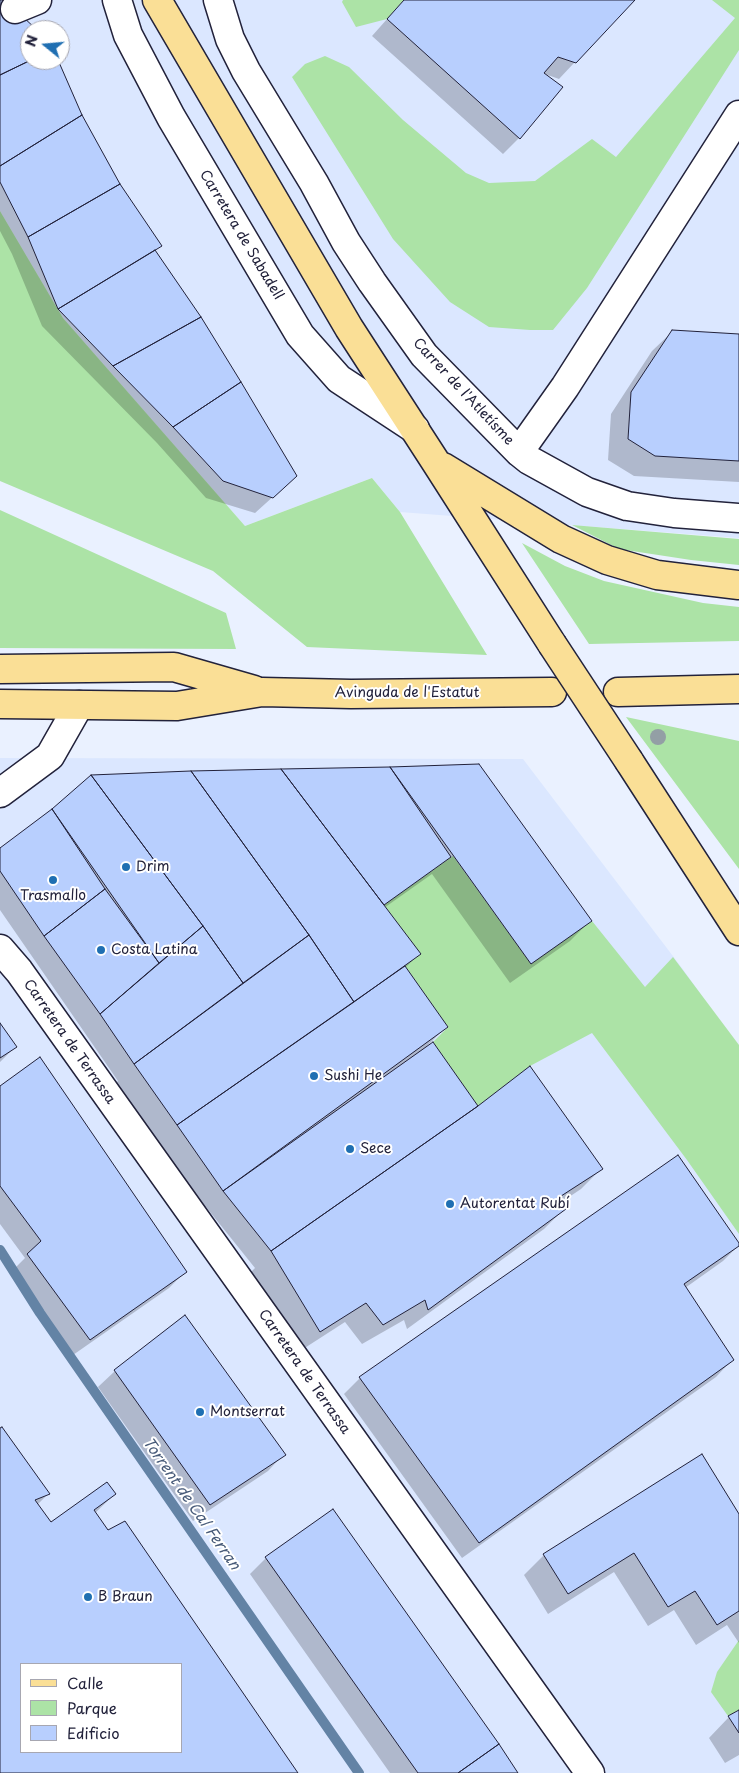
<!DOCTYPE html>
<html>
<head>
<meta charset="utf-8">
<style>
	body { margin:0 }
	#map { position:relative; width:739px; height:1773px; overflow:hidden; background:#eaf1ff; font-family:"Playpen Sans",sans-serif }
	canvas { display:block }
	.legend { position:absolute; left:20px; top:1663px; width:162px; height:90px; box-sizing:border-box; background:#fff; border:1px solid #a7a7b1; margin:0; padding:6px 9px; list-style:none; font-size:15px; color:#22223b }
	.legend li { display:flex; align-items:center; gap:10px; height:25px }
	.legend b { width:25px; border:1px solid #a7a7b1 }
	.north { position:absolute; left:20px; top:20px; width:50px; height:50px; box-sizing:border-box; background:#fff; border:1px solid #a7a7b1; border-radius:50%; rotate:287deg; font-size:14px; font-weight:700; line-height:20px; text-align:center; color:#22223b }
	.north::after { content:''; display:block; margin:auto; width:18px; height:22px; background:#1f6fb2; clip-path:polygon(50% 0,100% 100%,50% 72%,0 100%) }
</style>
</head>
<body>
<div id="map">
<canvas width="739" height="1773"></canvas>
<ul class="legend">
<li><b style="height:6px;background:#fadf96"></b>Calle</li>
<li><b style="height:14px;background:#ace3a6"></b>Parque</li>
<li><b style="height:14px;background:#b8cffe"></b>Edificio</li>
</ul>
<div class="north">N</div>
</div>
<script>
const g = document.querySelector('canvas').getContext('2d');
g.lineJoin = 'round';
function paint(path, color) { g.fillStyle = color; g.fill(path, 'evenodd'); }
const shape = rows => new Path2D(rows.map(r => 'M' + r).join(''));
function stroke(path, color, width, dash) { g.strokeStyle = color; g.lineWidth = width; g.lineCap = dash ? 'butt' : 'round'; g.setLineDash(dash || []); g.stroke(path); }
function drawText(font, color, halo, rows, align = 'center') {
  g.font = font + ' "Playpen Sans",sans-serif'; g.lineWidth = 4; g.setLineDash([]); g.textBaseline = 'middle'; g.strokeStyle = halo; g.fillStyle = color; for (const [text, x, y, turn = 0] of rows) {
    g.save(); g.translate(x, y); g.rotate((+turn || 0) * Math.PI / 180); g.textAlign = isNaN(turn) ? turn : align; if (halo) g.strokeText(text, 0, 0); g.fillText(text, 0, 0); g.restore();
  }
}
const built = shape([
	[0,0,739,0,739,538,400,512,372,478,245,526,63,318,0,211],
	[30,30,60,30,60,60,30,60],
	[0,758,523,759,682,968,739,1048,739,1773,0,1773],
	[21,1664,181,1664,181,1752,21,1752]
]);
const green = shape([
	[343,0,404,0,387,19,356,27,342,2],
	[712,0,739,0,739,50,587,288,553,330,530,330,489,327,450,302,393,239,292,77,305,64,325,56,349,67,403,120,466,173,489,183,535,181,592,139,616,157,735,18],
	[0,211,63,318,245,526,372,478,400,512,487,655,307,647,213,571,0,481],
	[0,510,226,613,236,649,0,648],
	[572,525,739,539,739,565,691,560,619,549],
	[522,543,565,566,604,581,703,603,739,607,739,641,589,644],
	[626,717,739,741,739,869],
	[453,856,531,964,592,921,645,987,673,957,739,1045,739,1234,687,1160,592,1033,530,1066,478,1106,433,1042,448,1027,405,966,420,954,384,905],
	[739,1640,739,1710,728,1716,711,1692,717,1672]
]);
const shadow = shape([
	[0,0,3,0,35,30,30,30,30,60,56,60,81,115,119,184,160,245,155,251,296,476,255,513,206,498,157,443,42,326,12,254,0,231],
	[404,0,633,0,559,79,545,74,519,138,503,154,372,36],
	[673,331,739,335,739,482,634,476,608,460,611,414,652,351],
	[478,765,590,921,570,941,510,983,432,874,384,908,419,954,405,968,446,1027,426,1047,477,1108,601,1169,581,1189,560,1203,564,1209,544,1229,407,1329,404,1320,362,1344,345,1322,300,1351,251,1272,255,1268,206,1207,202,1210,114,1085,118,1081,0,910,0,850,53,810,282,770],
	[0,1025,15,1047,0,1062],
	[0,1087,185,1272,169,1288,73,1355,12,1271,25,1258,0,1224],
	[739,1245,723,1261,685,1288,732,1360,716,1377,462,1558,344,1394,360,1378],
	[185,1317,284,1454,268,1471,193,1521,98,1387,115,1371],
	[0,1429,48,1494,37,1505,50,1523,115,1494,95,1513,296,1773,0,1773],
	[21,1664,181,1664,181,1752,21,1752],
	[739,1517,739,1643,727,1625,696,1645,674,1610,648,1626,614,1572,548,1614,524,1575,544,1555],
	[266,1558,516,1773,390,1773,250,1574],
	[739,1711,739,1755,725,1763,709,1738,729,1717]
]);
const stream = shape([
	[0,1250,40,1313,359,1773]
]);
const building = shape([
	[0,0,5,0,37,30,30,30,30,60,31,60,0,75,0,0],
	[404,0,635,0,576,63,558,57,544,73,563,87,520,139,387,19,404,0],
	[31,60,58,60,82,115,0,166,0,75,31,60],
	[82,115,120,184,28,237,0,182,0,166,82,115],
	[120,184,162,246,58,309,28,237,120,184],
	[155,250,201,317,113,366,58,309,155,250],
	[201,317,241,382,173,427,113,366,201,317],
	[672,330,739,334,739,461,655,456,628,439,631,392,672,330],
	[241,382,297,476,273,498,223,481,173,427,241,382],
	[479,764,592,921,531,964,390,767,479,764],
	[390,767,451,857,384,905,281,769,390,767],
	[281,769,421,954,354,1002,309,935,191,771,281,769],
	[191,771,309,935,243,983,203,926,91,775,191,771],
	[91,775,203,926,159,963,52,809,91,775],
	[52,809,105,889,44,936,0,871,0,848,52,809],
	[105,889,159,963,100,1014,44,936,105,889],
	[203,926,243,983,134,1064,100,1014,203,926],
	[309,935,354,1002,177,1125,134,1064,309,935],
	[405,966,448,1027,223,1191,177,1125,405,966],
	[0,1023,17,1047,0,1058,0,1023],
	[433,1042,478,1106,271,1251,223,1191,433,1042],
	[40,1057,187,1272,90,1340,27,1254,41,1241,0,1186,0,1086,40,1057],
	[530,1066,603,1169,558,1198,566,1209,428,1310,425,1300,383,1325,366,1303,320,1332,271,1251,478,1106,530,1066],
	[678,1155,739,1243,739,1246,684,1284,734,1360,479,1543,359,1377,678,1155],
	[185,1315,286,1455,210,1505,114,1370,185,1315],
	[2,1427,50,1494,35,1500,51,1522,107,1482,116,1494,94,1510,108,1530,125,1521,298,1773,0,1773,0,1428,2,1427],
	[21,1664,181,1664,181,1752,21,1752,21,1664],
	[702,1454,739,1514,739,1611,717,1625,695,1591,668,1607,634,1553,568,1594,543,1554,702,1454],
	[333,1509,499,1744,458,1773,418,1773,265,1557,333,1509],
	[739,1710,739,1733,728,1716,739,1710],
	[499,1744,518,1773,458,1773,499,1744]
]);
const minor = shape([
	[117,0,128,35,171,117,300,335,339,379,415,429],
	[218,0,230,39,246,71,314,183,346,242,372,282,424,355,519,452,529,460,587,492,627,506,674,513,739,518],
	[15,9,37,0],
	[519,452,565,387,739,115],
	[0,793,50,756,79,705],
	[0,949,19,971,590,1773]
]);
const major = shape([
	[157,0,349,328,437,464,552,644],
	[443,467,561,539,607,560,657,575,739,585],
	[0,669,174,667,254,690],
	[618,692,739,689],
	[0,704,177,706,262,692,351,694,552,692],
	[629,761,739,931]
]);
const majorBridge = shape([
	[552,644,629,761]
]);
const trees = [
	[658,737]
];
const markers = [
	[126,867,5,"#1f6fb2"],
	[53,880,5,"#1f6fb2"],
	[101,950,5,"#1f6fb2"],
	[314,1076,5,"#1f6fb2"],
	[350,1149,5,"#1f6fb2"],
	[450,1204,5,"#1f6fb2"],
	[200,1412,5,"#1f6fb2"],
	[88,1597,5,"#1f6fb2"]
];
const streetNames = [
	["Carretera de Sabadell",241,235,59],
	["Carrer de l'Atletísme",463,392,47],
	["Avinguda de l'Estatut",407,693],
	["Carretera de Terrassa",69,1042,55],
	["Carretera de Terrassa",304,1372,55]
];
const poiNames = [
	["Drim",136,867],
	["Trasmallo",53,896,"center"],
	["Costa Latina",111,950],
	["Sushi He",324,1076],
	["Sece",360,1149],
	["Autorentat Rubí",460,1204],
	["Montserrat",210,1412],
	["B Braun",98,1597]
];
const waterNames = [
	["Torrent de Cal Ferran",191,1504,55]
];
paint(built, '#dbe7ff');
paint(green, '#ace3a6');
paint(shadow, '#0003');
stroke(stream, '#6383a5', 10);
paint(building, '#b8cffe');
stroke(building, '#22223b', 1);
stroke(minor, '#22223b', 31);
stroke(major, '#22223b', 31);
stroke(minor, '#fff', 28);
stroke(major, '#fadf96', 28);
stroke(majorBridge, '#22223b', 31, []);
stroke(majorBridge, '#fadf96', 28);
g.fillStyle = '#939fa5';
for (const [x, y] of trees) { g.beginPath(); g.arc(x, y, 8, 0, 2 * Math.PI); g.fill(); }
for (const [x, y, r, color] of markers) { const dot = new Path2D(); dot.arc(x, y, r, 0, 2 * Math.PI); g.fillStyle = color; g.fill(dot); stroke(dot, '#fff', 2); }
drawText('14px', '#22223b', '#fff', streetNames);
drawText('14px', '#22223b', '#fff', poiNames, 'left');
drawText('italic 15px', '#485b79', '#fff', waterNames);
</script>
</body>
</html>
